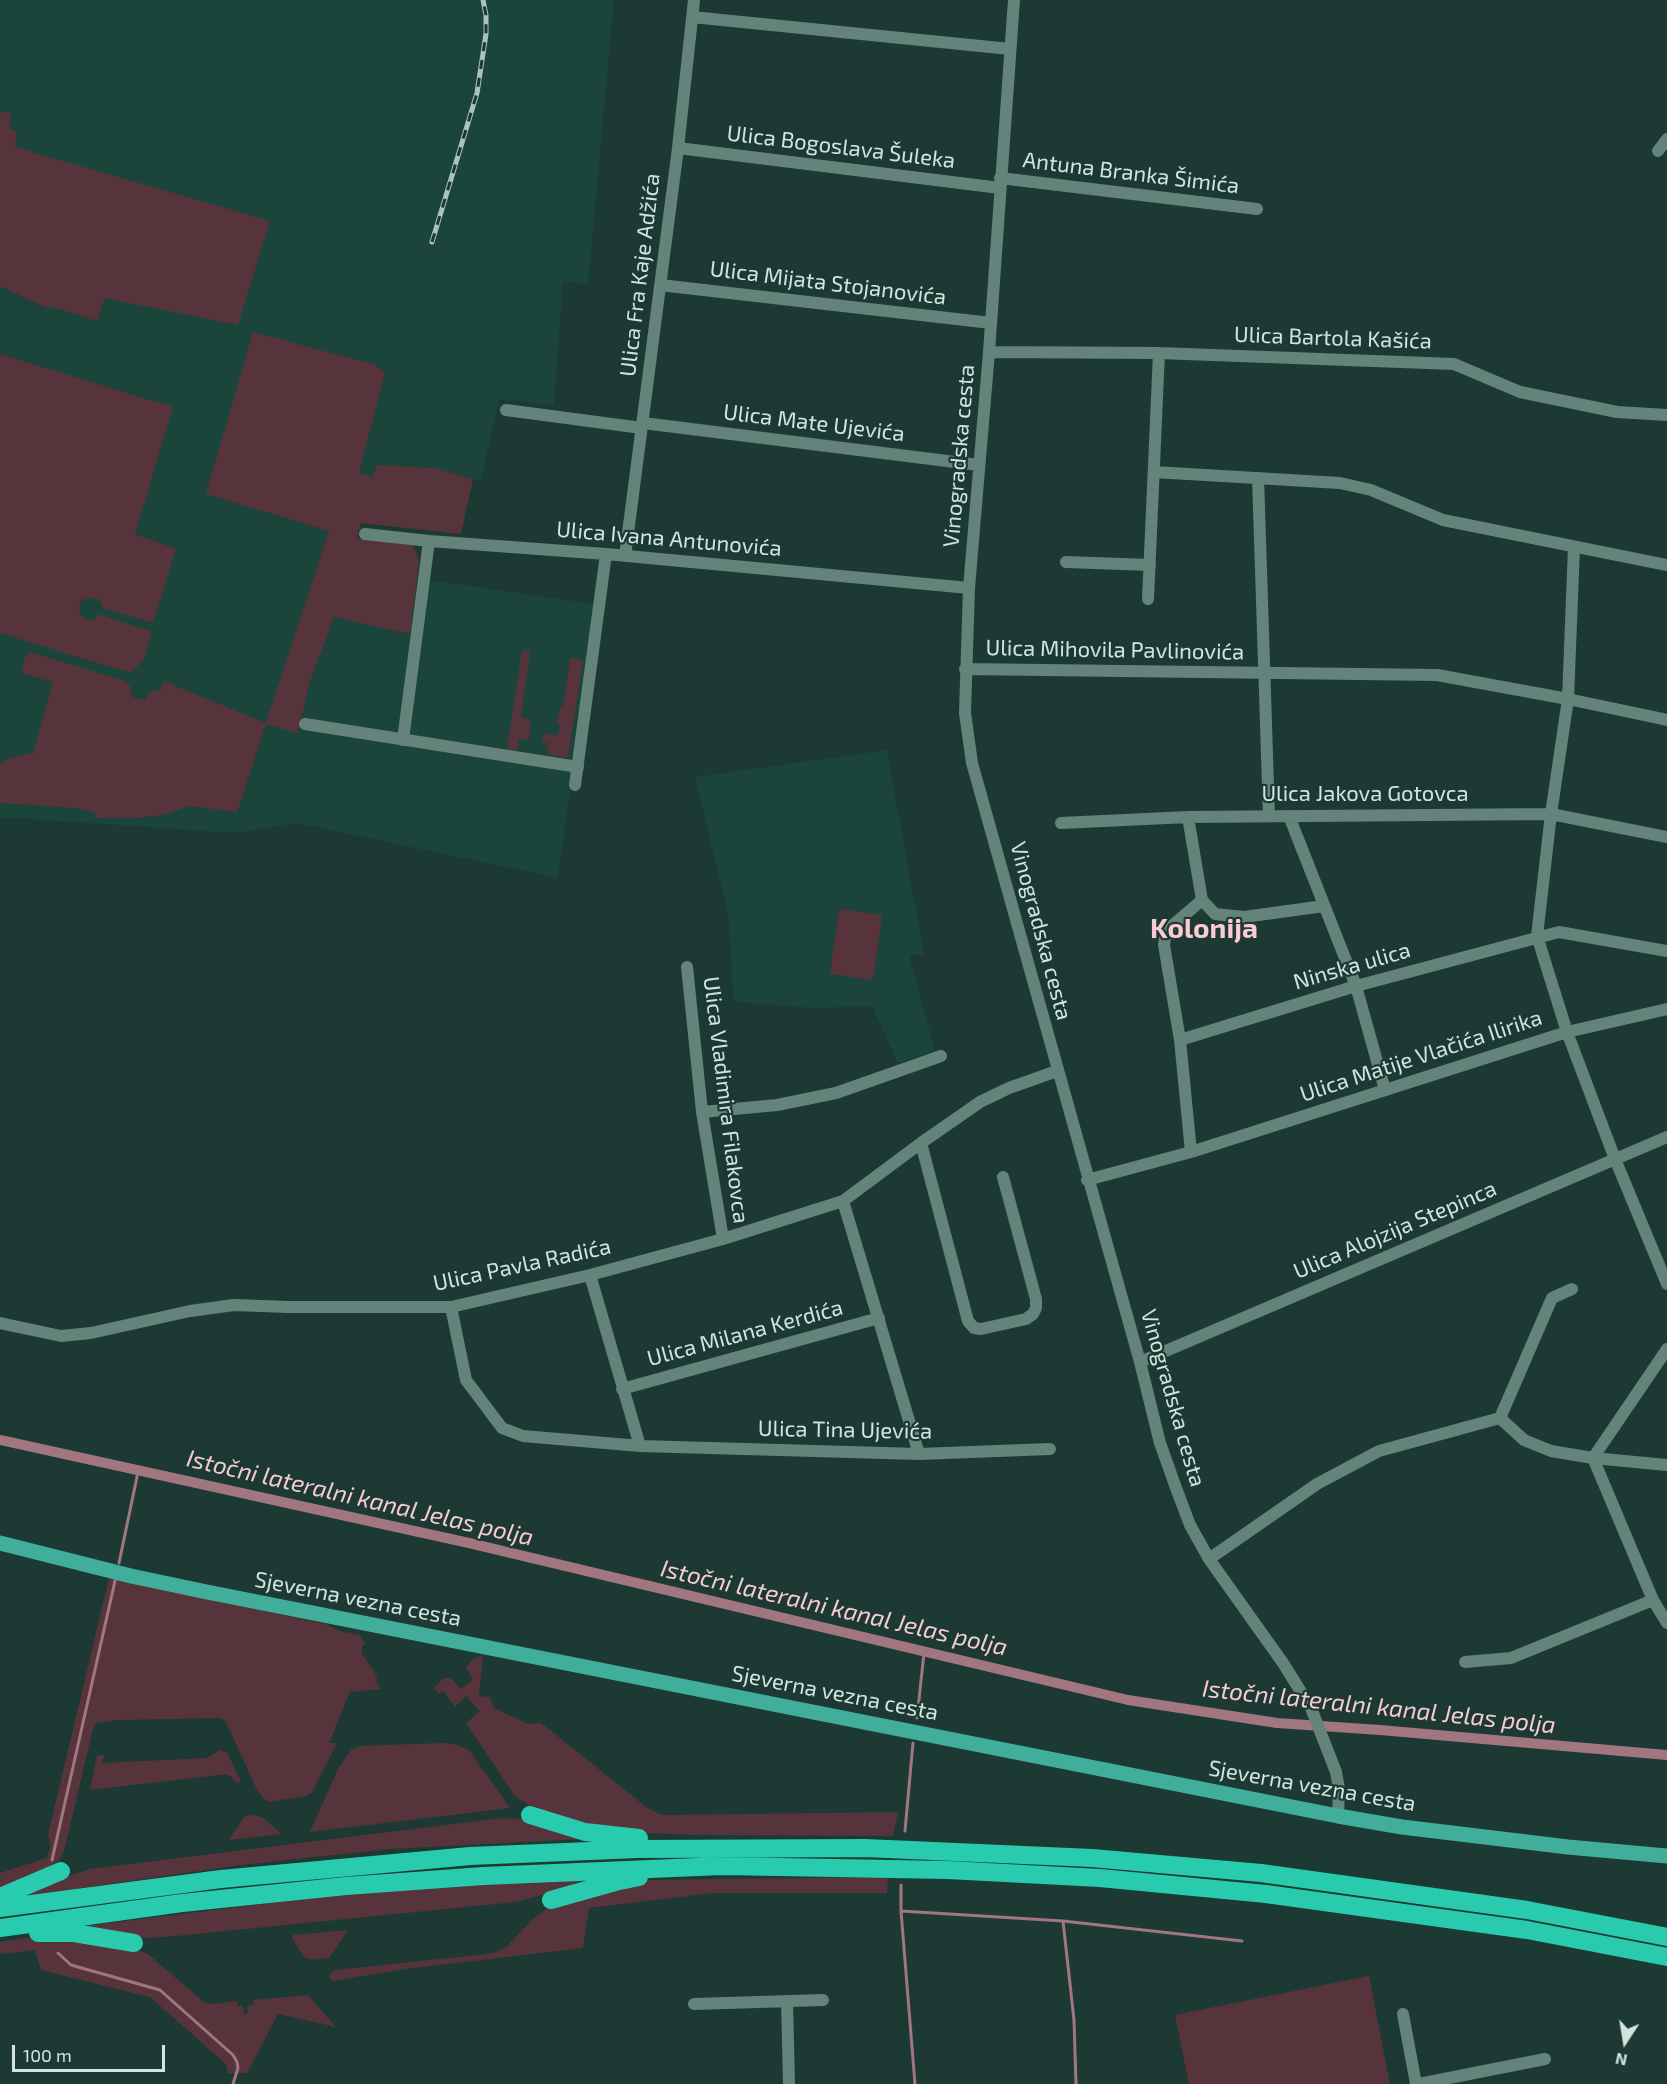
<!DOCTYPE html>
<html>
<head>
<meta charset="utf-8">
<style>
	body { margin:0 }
	#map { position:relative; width:1667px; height:2084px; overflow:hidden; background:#1c3a33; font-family:"Exo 2",sans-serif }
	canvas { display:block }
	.north { position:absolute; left:1595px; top:2012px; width:60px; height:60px; -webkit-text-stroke:4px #1c3a33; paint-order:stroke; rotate:192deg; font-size:16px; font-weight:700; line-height:24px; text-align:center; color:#d3e4df }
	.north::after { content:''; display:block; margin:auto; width:21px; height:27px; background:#d3e4df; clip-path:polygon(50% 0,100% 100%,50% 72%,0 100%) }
	.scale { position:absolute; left:12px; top:2045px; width:153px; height:27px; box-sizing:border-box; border:3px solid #d3e4df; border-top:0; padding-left:8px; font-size:18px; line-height:21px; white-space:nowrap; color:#d3e4df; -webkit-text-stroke:4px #1c3a33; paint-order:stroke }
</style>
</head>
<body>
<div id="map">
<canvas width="1667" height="2084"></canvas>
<div class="north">N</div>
<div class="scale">100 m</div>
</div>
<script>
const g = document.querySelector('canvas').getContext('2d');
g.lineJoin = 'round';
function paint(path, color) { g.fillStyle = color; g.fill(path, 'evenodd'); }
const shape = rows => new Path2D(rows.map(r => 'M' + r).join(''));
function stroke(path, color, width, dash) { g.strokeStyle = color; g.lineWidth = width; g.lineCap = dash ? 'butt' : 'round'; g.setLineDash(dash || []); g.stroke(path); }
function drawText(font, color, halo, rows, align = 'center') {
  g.font = font + ' "Exo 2",sans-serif'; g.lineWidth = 4.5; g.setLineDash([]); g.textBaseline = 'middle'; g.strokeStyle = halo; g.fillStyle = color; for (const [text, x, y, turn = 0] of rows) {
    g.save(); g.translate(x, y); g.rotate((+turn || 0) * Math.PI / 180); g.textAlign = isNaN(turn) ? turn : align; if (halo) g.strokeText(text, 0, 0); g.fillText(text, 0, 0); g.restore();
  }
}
const built = shape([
	[0,0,614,0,588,284,563,282,554,405,499,399,481,481,434,468,376,465,357,538,352,569,595,604,558,878,297,823,235,833,0,817],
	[887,750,924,955,909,955,935,1051,898,1063,872,1006,814,1008,734,1002,728,914,695,777]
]);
const green = shape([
	[0,111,12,114,9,128,17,131,15,147,270,221,238,325,105,298,97,321,50,306,49,309,0,286],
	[253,332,376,365,385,373,359,473,373,477,376,465,434,468,473,479,461,534,361,523,357,538,411,545,415,549,419,561,410,634,334,617,309,684,298,733,266,724,237,812,189,806,163,815,135,818,95,818,95,812,75,808,0,803,0,766,2,763,10,758,33,753,53,682,22,673,25,656,30,652,125,681,130,686,132,697,145,700,150,691,161,690,163,681,266,723,329,531,206,494],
	[0,354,173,407,135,534,176,549,153,623,103,608,100,601,95,598,88,598,82,600,79,608,80,615,90,621,95,619,99,614,152,632,144,659,133,671,129,672,117,669,0,633],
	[522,650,530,652,521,717,531,719,529,740,519,739,517,750,507,749],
	[570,658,583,660,568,758,547,754,548,743,542,742,544,734,558,735,560,724,557,723,560,706,563,706],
	[839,909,882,915,873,980,830,974],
	[109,1578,325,1624,342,1632,360,1635,366,1645,363,1644,361,1652,378,1678,375,1680,381,1689,350,1692,329,1743,337,1743,312,1792,307,1796,268,1802,263,1798,257,1790,226,1722,221,1718,118,1720,96,1723,93,1729,64,1851,59,1860,48,1869,0,1890,0,1873,47,1858,51,1845,48,1835],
	[483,1655,479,1696,490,1697,494,1708,528,1724,541,1723,646,1807,659,1814,667,1815,898,1812,893,1836,692,1835,623,1832,586,1826,533,1808,515,1796,466,1723,480,1711,466,1696,455,1707,443,1691,439,1694,434,1688,444,1678,451,1678,461,1689,473,1680,466,1667,473,1659],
	[443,1743,454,1744,469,1750,510,1808,310,1832,339,1767,351,1750,360,1746],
	[220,1750,227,1752,241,1782,237,1783,228,1774,90,1790,97,1756,99,1755,105,1755,101,1763,207,1758],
	[251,1815,262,1817,282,1834,229,1840,245,1816],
	[502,1818,522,1819,583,1839,389,1849,242,1865,32,1895,29,1889,90,1869],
	[888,1877,887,1893,713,1893,589,1908,583,1948,405,1969,332,1981,329,1975,335,1970,488,1954,497,1952,506,1947,534,1918,546,1909,568,1898,645,1880],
	[583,1879,562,1890,516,1902,176,1936,146,1938,85,1926,335,1895,474,1884],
	[348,1930,329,1958,320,1959,312,1960,304,1957,292,1938,293,1935],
	[39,1936,138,1950,148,1954,205,2003,214,2004,237,2001,238,2006,243,2006,244,2014,248,2013,247,2006,254,2005,253,2000,308,1995,336,2027,278,2014,247,2073,228,2073,226,2064,150,1997,41,1970,35,1950,0,1954,0,1942],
	[1369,1976,1390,2084,1189,2084,1175,2015]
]);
const stream = shape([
	[119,1563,138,1472],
	[917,1718,924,1653],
	[905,1831,913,1743],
	[52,1860,115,1581],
	[901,1885,901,1911,915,2084],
	[901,1911,1063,1921,1242,1941],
	[1063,1921,1074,2020,1076,2084],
	[58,1953,71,1965,160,1990,233,2055,237,2062,238,2068,233,2084]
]);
const canal = shape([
	[0,1440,469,1543,1128,1700,1277,1723,1380,1730,1667,1755]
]);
const street = shape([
	[1014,0,989,352,969,588,965,713,972,763,1140,1362,1160,1443,1176,1488,1190,1525,1209,1559,1283,1663,1311,1708,1336,1772,1339,1789,1338,1816],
	[692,17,1010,49],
	[678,148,1000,188],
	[1658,151,1667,139],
	[1000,178,1257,209],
	[660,285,991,323],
	[989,352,1159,353,1454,364,1520,392,1617,412,1667,415],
	[506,410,642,428],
	[643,423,979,465],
	[1154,472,1340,483,1371,490,1443,520,1667,565],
	[1258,478,1269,816],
	[365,534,429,541,606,554,969,588],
	[1574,547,1568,699,1551,814,1537,936,1567,1032,1615,1159,1667,1284],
	[625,556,678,148,694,0],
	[1066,562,1150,565],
	[1148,599,1159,353],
	[965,669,1437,675,1568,699,1667,720],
	[305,724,578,767],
	[403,740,429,541],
	[575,785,606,554],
	[1289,816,1356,986,1385,1090],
	[1188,817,1202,900,1215,914,1244,917,1324,906],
	[1061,823,1188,817,1551,814,1667,837],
	[687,967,702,1112,723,1239],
	[1180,1040,1356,986,1559,932,1667,951],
	[702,1112,777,1105,836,1093,941,1056],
	[921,1143,968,1321,974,1328,981,1329,1026,1319,1033,1314,1036,1308,1036,1299,1003,1177],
	[1191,1152,1180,1040,1164,945,1166,931,1202,900],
	[1087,1180,1191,1152,1567,1032,1667,1009],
	[843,1201,919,1454],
	[590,1275,640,1446],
	[451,1307,466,1380,502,1428,523,1436,640,1446,919,1454,1050,1449],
	[0,1323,61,1336,91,1333,190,1311,234,1305,288,1307,451,1307,590,1275,723,1239,843,1201,921,1143,980,1102,1009,1088,1057,1071],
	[1667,1349,1593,1458,1653,1600,1667,1623],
	[1140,1362,1667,1137],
	[622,1389,879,1318],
	[1500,1418,1524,1440,1551,1451,1593,1458,1667,1465],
	[1209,1559,1317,1484,1379,1451,1500,1418,1552,1298,1572,1289],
	[1465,1662,1511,1658,1653,1600],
	[787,2001,789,2084],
	[694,2004,823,2000],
	[1403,2014,1416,2084],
	[1419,2084,1545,2059]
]);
const primary = shape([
	[0,1543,131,1576,207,1592,1338,1816,1402,1827,1568,1847,1667,1856]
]);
const highway = shape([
	[530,1815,585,1832,639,1838],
	[0,1897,61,1871],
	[551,1900,615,1882,639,1877],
	[0,1908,221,1879,470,1856,638,1849,865,1848,1092,1858,1261,1873,1527,1910,1667,1937],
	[0,1928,182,1903,346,1886,483,1876,722,1866,948,1870,1100,1878,1266,1894,1527,1930,1667,1957],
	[38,1933,74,1933,134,1943]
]);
const rail = shape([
	[432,242,477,93,486,34,486,15,483,0]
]);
const streetNames = [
	["Ulica Bogoslava Šuleka",841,147,7],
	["Antuna Branka Šimića",1131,173,7],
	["Ulica Fra Kaje Adžića",640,275,-83],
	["Ulica Mijata Stojanovića",828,283,7],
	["Ulica Bartola Kašića",1333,338,2],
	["Ulica Mate Ujevića",814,423,7],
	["Vinogradska cesta",959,456,-85],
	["Ulica Ivana Antunovića",669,539,5],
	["Ulica Mihovila Pavlinovića",1115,650,1],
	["Ulica Jakova Gotovca",1365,794],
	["Vinogradska cesta",1041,931,75],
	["Ninska ulica",1352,966,-16],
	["Ulica Matije Vlačića Ilirika",1421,1056,-18],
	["Ulica Vladimira Filakovca",726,1100,83],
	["Ulica Alojzija Stepinca",1395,1230,-23],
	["Ulica Pavla Radića",522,1265,-12],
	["Ulica Milana Kerdića",745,1333,-15],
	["Vinogradska cesta",1173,1398,74],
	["Ulica Tina Ujevića",845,1430,1],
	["Sjeverna vezna cesta",358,1599,11],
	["Sjeverna vezna cesta",835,1693,11],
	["Sjeverna vezna cesta",1312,1786,10]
];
const waterNames = [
	["Istočni lateralni kanal Jelas polja",360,1498,13],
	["Istočni lateralni kanal Jelas polja",834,1608,13],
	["Istočni lateralni kanal Jelas polja",1379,1707,6]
];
const districtNames = [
	["Kolonija",1204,929]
];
paint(built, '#1b443b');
paint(green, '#57343c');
stroke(stream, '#a1767f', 3);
stroke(canal, '#a1767f', 10);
stroke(street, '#63837b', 12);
stroke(primary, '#40ae9a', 15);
stroke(highway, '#29cbae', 18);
stroke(rail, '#aec2bd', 5);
stroke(rail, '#1c3a33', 3, [9]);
drawText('22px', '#d3e4df', '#1c3a33', streetNames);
drawText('italic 24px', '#f7cbd3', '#1c3a33', waterNames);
drawText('bold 28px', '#fdc9d2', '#1c3a33', districtNames);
</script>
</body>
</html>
